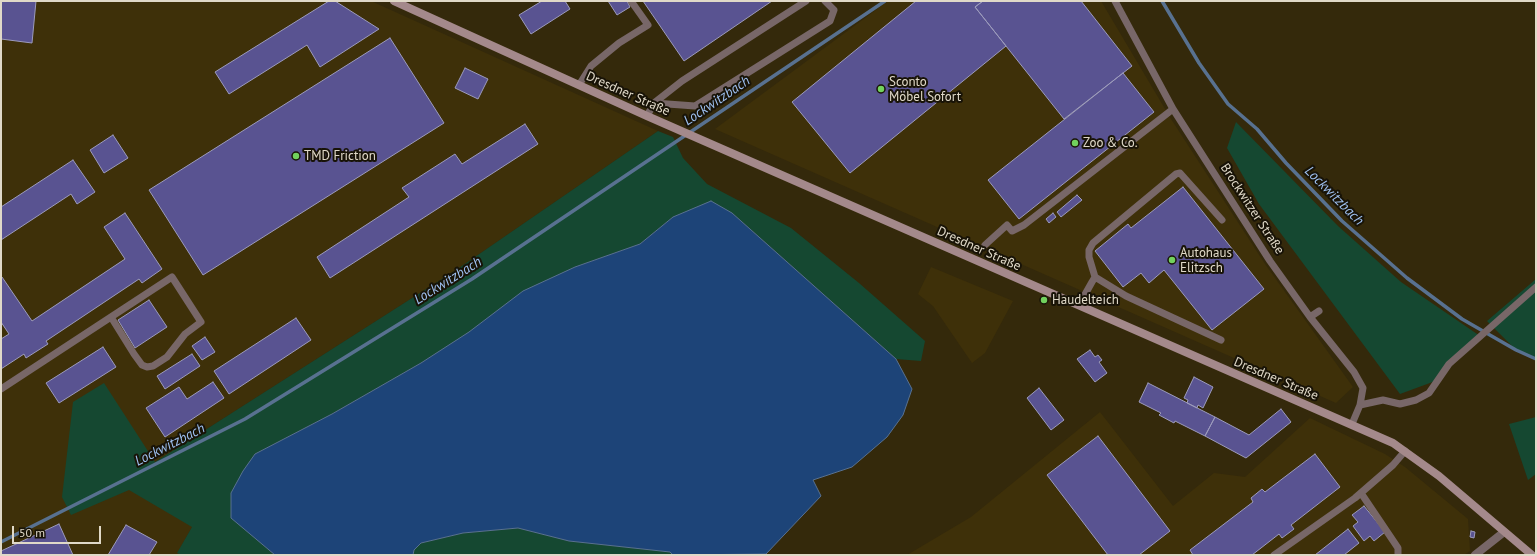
<!DOCTYPE html>
<html>
<head>
<meta charset="utf-8">
<style>
	body { margin:0 }
	#map { position:relative; width:1537px; height:556px; overflow:hidden; background:#34290b; font-family:"PT Sans",sans-serif }
	canvas { display:block }
	.frame { position:absolute; inset:0; border:2px solid #e0d9c8; pointer-events:none }
	.scale { position:absolute; left:12px; top:526px; width:89px; height:18px; box-sizing:border-box; border:2px solid #e0d9c8; border-top:0; padding-left:5px; font-size:12px; line-height:14px; white-space:nowrap; color:#e0d9c8; -webkit-text-stroke:3px #181307; paint-order:stroke }
</style>
</head>
<body>
<div id="map">
<canvas width="1537" height="556"></canvas>
<div class="frame"></div>
<div class="scale">50 m</div>
</div>
<script>
const g = document.querySelector('canvas').getContext('2d');
g.lineJoin = 'round';
function paint(path, color) { g.fillStyle = color; g.fill(path, 'evenodd'); }
const shape = rows => new Path2D(rows.map(r => 'M' + r).join(''));
function stroke(path, color, width, dash) { g.strokeStyle = color; g.lineWidth = width; g.lineCap = dash ? 'butt' : 'round'; g.setLineDash(dash || []); g.stroke(path); }
function drawText(font, color, halo, rows, align = 'center') {
  g.font = font + ' "PT Sans",sans-serif'; g.lineWidth = 4; g.setLineDash([]); g.textBaseline = 'middle'; g.strokeStyle = halo; g.fillStyle = color; for (const [text, x, y, turn = 0] of rows) {
    g.save(); g.translate(x, y); g.rotate((+turn || 0) * Math.PI / 180); g.textAlign = isNaN(turn) ? turn : align; if (halo) g.strokeText(text, 0, 0); g.fillText(text, 0, 0); g.restore();
  }
}
const built = shape([
	[1,1,371,1,658,131,456,270,155,462,192,527,178,552,181,555,1,555],
	[888,1,1101,1,1171,119,1265,264,1353,387,1336,403,715,129],
	[931,267,1013,301,985,353,972,363,933,306,918,294],
	[1100,412,1173,506,1214,473,1245,477,1310,418,1385,454,1405,467,1468,519,1470,551,1464,555,907,555,971,517]
]);
const green = shape([
	[1236,122,1338,226,1401,282,1480,336,1449,364,1438,380,1400,394,1259,204,1227,148],
	[658,131,673,137,683,158,707,184,791,228,859,283,925,341,921,361,896,359,732,213,673,217,640,244,575,267,421,363,332,414,255,454,231,517,275,555,181,555,177,553,192,527,129,490,71,515,62,497,73,402,104,383,155,462,456,270],
	[1536,279,1536,359,1516,350,1487,321],
	[1536,417,1536,474,1528,480,1509,424],
	[518,528,569,541,670,552,673,555,413,555,414,550,421,543,463,533]
]);
const water = shape([
	[711,201,732,213,896,359,912,389,903,415,887,437,852,467,813,480,821,496,766,554,673,555,670,552,569,541,518,528,463,533,421,543,414,550,413,555,275,555,231,518,231,493,243,471,255,454,332,414,421,363,469,332,523,291,575,267,640,244,673,217,711,201]
]);
const stream = shape([
	[1162,1,1199,63,1228,104,1257,129,1286,163,1342,221,1407,278,1462,319,1516,350,1536,359],
	[1,542,245,419,472,279,885,1]
]);
const building = shape([
	[1,1,36,1,32,43,1,39,1,1],
	[329,1,335,1,379,29,320,67,307,45,229,94,215,72,329,1],
	[542,1,565,1,570,9,531,34,519,15,542,1],
	[608,1,627,1,630,7,617,15,608,1],
	[643,1,772,1,684,61,643,1],
	[916,1,983,1,975,7,1006,46,850,173,792,102,916,1],
	[983,1,1081,1,1132,66,1064,119,975,7,983,1],
	[390,38,444,123,203,275,149,190,390,38],
	[465,68,488,79,478,99,455,88,465,68],
	[1123,73,1154,112,1019,219,988,180,1123,73],
	[525,124,538,144,330,278,317,257,409,197,402,188,455,154,462,164,525,124],
	[113,135,128,158,104,173,90,150,113,135],
	[73,160,95,192,77,204,71,194,1,240,1,207,73,160],
	[1183,187,1264,289,1212,330,1164,270,1149,283,1141,273,1123,287,1095,251,1128,224,1131,228,1183,187],
	[1077,195,1082,200,1061,217,1057,212,1077,195],
	[125,213,162,269,142,283,139,279,46,341,48,344,26,358,24,354,1,369,1,339,9,334,1,322,1,278,2,277,32,321,125,259,104,227,125,213],
	[1053,213,1056,217,1049,223,1046,219,1053,213],
	[149,300,167,327,135,348,118,320,149,300],
	[296,318,311,340,229,394,214,371,296,318],
	[205,337,215,352,202,360,192,346,205,337],
	[103,347,116,367,59,403,46,383,103,347],
	[1090,350,1095,357,1098,355,1102,360,1099,362,1107,373,1095,382,1077,359,1090,350],
	[192,354,200,366,165,389,157,376,192,354],
	[1194,377,1213,387,1203,408,1198,405,1197,408,1187,403,1188,400,1184,398,1194,377],
	[213,382,224,398,165,437,146,408,179,387,187,399,213,382],
	[1148,383,1215,417,1205,436,1175,421,1174,423,1159,415,1161,413,1139,402,1148,383],
	[1039,388,1064,420,1051,430,1027,398,1039,388],
	[1281,409,1291,422,1246,458,1205,436,1215,417,1249,435,1281,409],
	[1098,436,1170,531,1139,555,1108,555,1047,475,1098,436],
	[1315,454,1340,487,1291,525,1294,529,1282,538,1279,534,1252,555,1193,555,1190,550,1253,502,1251,498,1262,489,1265,492,1315,454],
	[1364,506,1385,532,1374,541,1370,536,1364,541,1353,526,1358,522,1352,515,1364,506],
	[59,524,73,555,1,555,1,551,59,524],
	[126,525,157,542,149,555,108,555,126,525],
	[1348,529,1359,543,1344,555,1315,555,1348,529],
	[1471,531,1475,532,1474,538,1470,537,1471,531]
]);
const lane = shape([
	[1115,1,1173,109,1270,261,1310,317,1354,372,1363,388,1360,405,1352,424],
	[579,85,591,66,619,43,648,25,631,1],
	[654,103,695,106,830,21,834,10,825,1],
	[647,116,654,103,682,81,806,1],
	[985,245,1007,225,1012,231,1024,225,1173,109],
	[1095,277,1126,296,1221,340],
	[1079,305,1092,282,1095,277,1089,257,1089,250,1093,243,1176,174,1180,173,1222,220],
	[1310,317,1319,311],
	[1,389,172,277,201,322,185,334,167,357,153,366,147,367,142,365,134,354,111,317],
	[1360,405,1383,400,1400,404,1416,400,1429,393,1449,364,1536,287],
	[1361,493,1398,548,1398,555],
	[1274,555,1355,498,1393,465,1405,451]
]);
const street = shape([
	[1475,555,1504,532]
]);
const secondary = shape([
	[394,1,647,116,1393,443,1439,476,1532,555]
]);
const markers = [
	[881,89,4,"#72d25d"],
	[1075,143,4,"#72d25d"],
	[296,156,4,"#72d25d"],
	[1172,260,4,"#72d25d"],
	[1044,300,4,"#72d25d"]
];
const poiNames = [
	["Sconto",889,82],
	["Möbel Sofort",889,97],
	["Zoo & Co.",1083,143],
	["TMD Friction",304,156],
	["Autohaus",1180,253],
	["Elitzsch",1180,268],
	["Haudelteich",1052,300]
];
const streetNames = [
	["Dresdner Straße",628,94,24],
	["Brockwitzer Straße",1252,209,57],
	["Dresdner Straße",979,249,24],
	["Dresdner Straße",1276,379,23]
];
const waterNames = [
	["Lockwitzbach",717,101,-34],
	["Lockwitzbach",1334,196,45],
	["Lockwitzbach",448,281,-32],
	["Lockwitzbach",170,445,-27]
];
paint(built, '#3e3009');
paint(green, '#154831');
paint(water, '#1d4478');
stroke(water, '#587190', 1);
stroke(stream, '#587190', 3.5);
paint(building, '#595391');
stroke(building, '#9c9bbc', 1);
stroke(lane, '#786768', 7);
stroke(street, '#786768', 8);
stroke(secondary, '#a4898b', 8);
for (const [x, y, r, color] of markers) { const dot = new Path2D(); dot.arc(x, y, r, 0, 2 * Math.PI); g.fillStyle = color; g.fill(dot); stroke(dot, '#181307', 1.5); }
drawText('13px', '#e0d9c8', '#181307', poiNames, 'left');
drawText('13px', '#e0d9c8', '#181307', streetNames);
drawText('italic 14px', '#9fc1f1', '#181307', waterNames);
</script>
</body>
</html>
